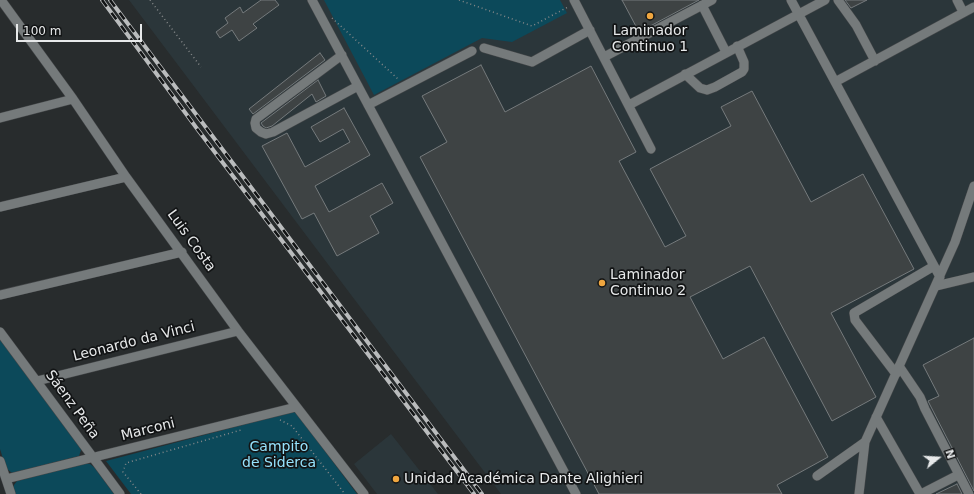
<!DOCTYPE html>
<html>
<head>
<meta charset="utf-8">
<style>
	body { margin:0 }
	#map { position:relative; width:974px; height:494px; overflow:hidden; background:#282c2d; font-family:"DejaVu Sans",sans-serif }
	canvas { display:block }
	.north { position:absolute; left:918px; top:438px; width:40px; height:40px; -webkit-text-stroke:3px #121415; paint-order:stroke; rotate:72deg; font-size:11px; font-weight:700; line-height:16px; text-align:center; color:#e7e9ea }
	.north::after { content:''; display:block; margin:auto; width:14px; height:18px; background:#e7e9ea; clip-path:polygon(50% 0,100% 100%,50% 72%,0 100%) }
	.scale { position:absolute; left:16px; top:24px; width:126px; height:18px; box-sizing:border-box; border:2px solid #e7e9ea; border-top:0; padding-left:5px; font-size:12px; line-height:14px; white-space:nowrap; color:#e7e9ea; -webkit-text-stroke:3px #121415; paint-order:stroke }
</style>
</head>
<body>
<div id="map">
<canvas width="974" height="494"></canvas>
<div class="north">N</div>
<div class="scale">100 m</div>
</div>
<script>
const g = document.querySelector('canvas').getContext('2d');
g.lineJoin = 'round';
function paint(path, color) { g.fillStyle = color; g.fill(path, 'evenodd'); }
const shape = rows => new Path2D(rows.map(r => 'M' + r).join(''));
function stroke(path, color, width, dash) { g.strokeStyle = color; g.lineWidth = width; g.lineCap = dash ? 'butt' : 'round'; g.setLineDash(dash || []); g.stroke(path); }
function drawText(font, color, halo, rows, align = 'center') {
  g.font = font + ' "DejaVu Sans",sans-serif'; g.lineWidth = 3.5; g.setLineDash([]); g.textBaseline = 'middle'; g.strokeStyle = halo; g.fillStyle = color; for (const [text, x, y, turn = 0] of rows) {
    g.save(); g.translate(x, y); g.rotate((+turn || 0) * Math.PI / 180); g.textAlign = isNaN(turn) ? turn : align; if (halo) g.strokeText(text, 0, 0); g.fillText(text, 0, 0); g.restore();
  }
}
const built = shape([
	[129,0,974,0,974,494,501,494],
	[391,434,438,494,377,494,354,464]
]);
const green = shape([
	[324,0,560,0,567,13,512,42,482,38,374,95],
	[0,338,80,446,81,450,79,456,12,473,6,468,0,449],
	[295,411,357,494,131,494,106,461],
	[84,463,90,464,95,468,114,494,15,494,13,489,14,485,17,481]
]);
const building = shape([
	[261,0,275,0,279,5,253,24,257,28,239,41,232,30,220,38,216,32,228,23,225,18,240,7,243,13,261,0],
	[622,0,699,0,639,32,622,0],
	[845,0,867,0,851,8,845,0],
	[320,53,325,60,253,114,249,109,320,53],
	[481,65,505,112,591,66,636,152,619,161,665,247,686,236,650,169,731,126,721,107,752,91,811,202,863,174,914,269,831,313,876,397,832,421,750,266,690,297,723,359,764,337,828,457,777,485,782,494,599,494,420,157,447,142,422,96,481,65],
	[318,80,326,96,316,102,312,94,272,126,266,128,263,126,261,123,318,80],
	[344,108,370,155,315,186,329,212,382,183,393,203,370,216,379,233,337,256,314,213,302,219,262,146,287,133,305,167,350,142,343,129,320,142,311,127,344,108],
	[974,338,974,491,928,401,939,396,923,365,974,338],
	[957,484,962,494,936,494,957,484]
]);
const path = shape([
	[150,0,201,67],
	[459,0,532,26,568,7],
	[332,18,398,79],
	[280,420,292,426,345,494],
	[141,494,123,472,126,463,241,430]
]);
const minor = shape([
	[1,0,73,99,126,177,238,331,364,494],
	[312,0,576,494],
	[574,0,651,149],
	[791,0,940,277],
	[838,0,856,25,875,61],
	[957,0,963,12],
	[702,5,726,52],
	[484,48,532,62,590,30],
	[342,55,256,119,255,123,256,128,261,132,266,134,273,132,358,86],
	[604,57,712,0],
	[685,74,700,88,707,90,715,87,742,72,744,69,744,62,737,46],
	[835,82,974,7],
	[368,105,472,51],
	[629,105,825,0],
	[0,118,73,99],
	[0,207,126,177],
	[936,286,974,277],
	[0,295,182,252],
	[0,332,120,494],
	[899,366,920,397,925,409,969,494],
	[896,374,855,320,854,313,934,266],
	[37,381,238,331],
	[876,417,920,494],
	[0,461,11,494],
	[817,476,865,442],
	[6,479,296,407],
	[859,494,865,442,955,242,974,186],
	[921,494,958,475]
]);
const rail = shape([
	[102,0,198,130,474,494],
	[110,0,482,494]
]);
const markers = [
	[650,16,4,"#f0a63f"],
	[602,283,4,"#f0a63f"],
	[396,479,4,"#f0a63f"]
];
const poiNames = [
	["Laminador",650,31,"center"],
	["Continuo 1",650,47,"center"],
	["Laminador",610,275],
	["Continuo 2",610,291],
	["Unidad Académica Dante Alighieri",404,479]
];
const streetNames = [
	["Luis Costa",191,241,54],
	["Leonardo da Vinci",134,342,-14],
	["Sáenz Peña",72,405,54],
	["Marconi",148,430,-14]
];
const parkNames = [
	["Campito",279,447],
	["de Siderca",279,463]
];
paint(built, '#2b363a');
paint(green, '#0c495a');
paint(building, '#3e4344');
stroke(building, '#757a7c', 1);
stroke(minor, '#444749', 10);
stroke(path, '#86898a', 1.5, [1, 3]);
stroke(minor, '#757a7b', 9);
stroke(rail, '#babcbd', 4);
stroke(rail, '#121415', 2.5, [8]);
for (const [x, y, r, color] of markers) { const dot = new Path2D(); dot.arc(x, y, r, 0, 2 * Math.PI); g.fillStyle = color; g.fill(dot); stroke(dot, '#121415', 1.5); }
drawText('14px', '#e7e9ea', '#121415', poiNames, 'left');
drawText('14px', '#e7e9ea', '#121415', streetNames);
drawText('14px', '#95e2fc', '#121415', parkNames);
</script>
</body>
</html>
